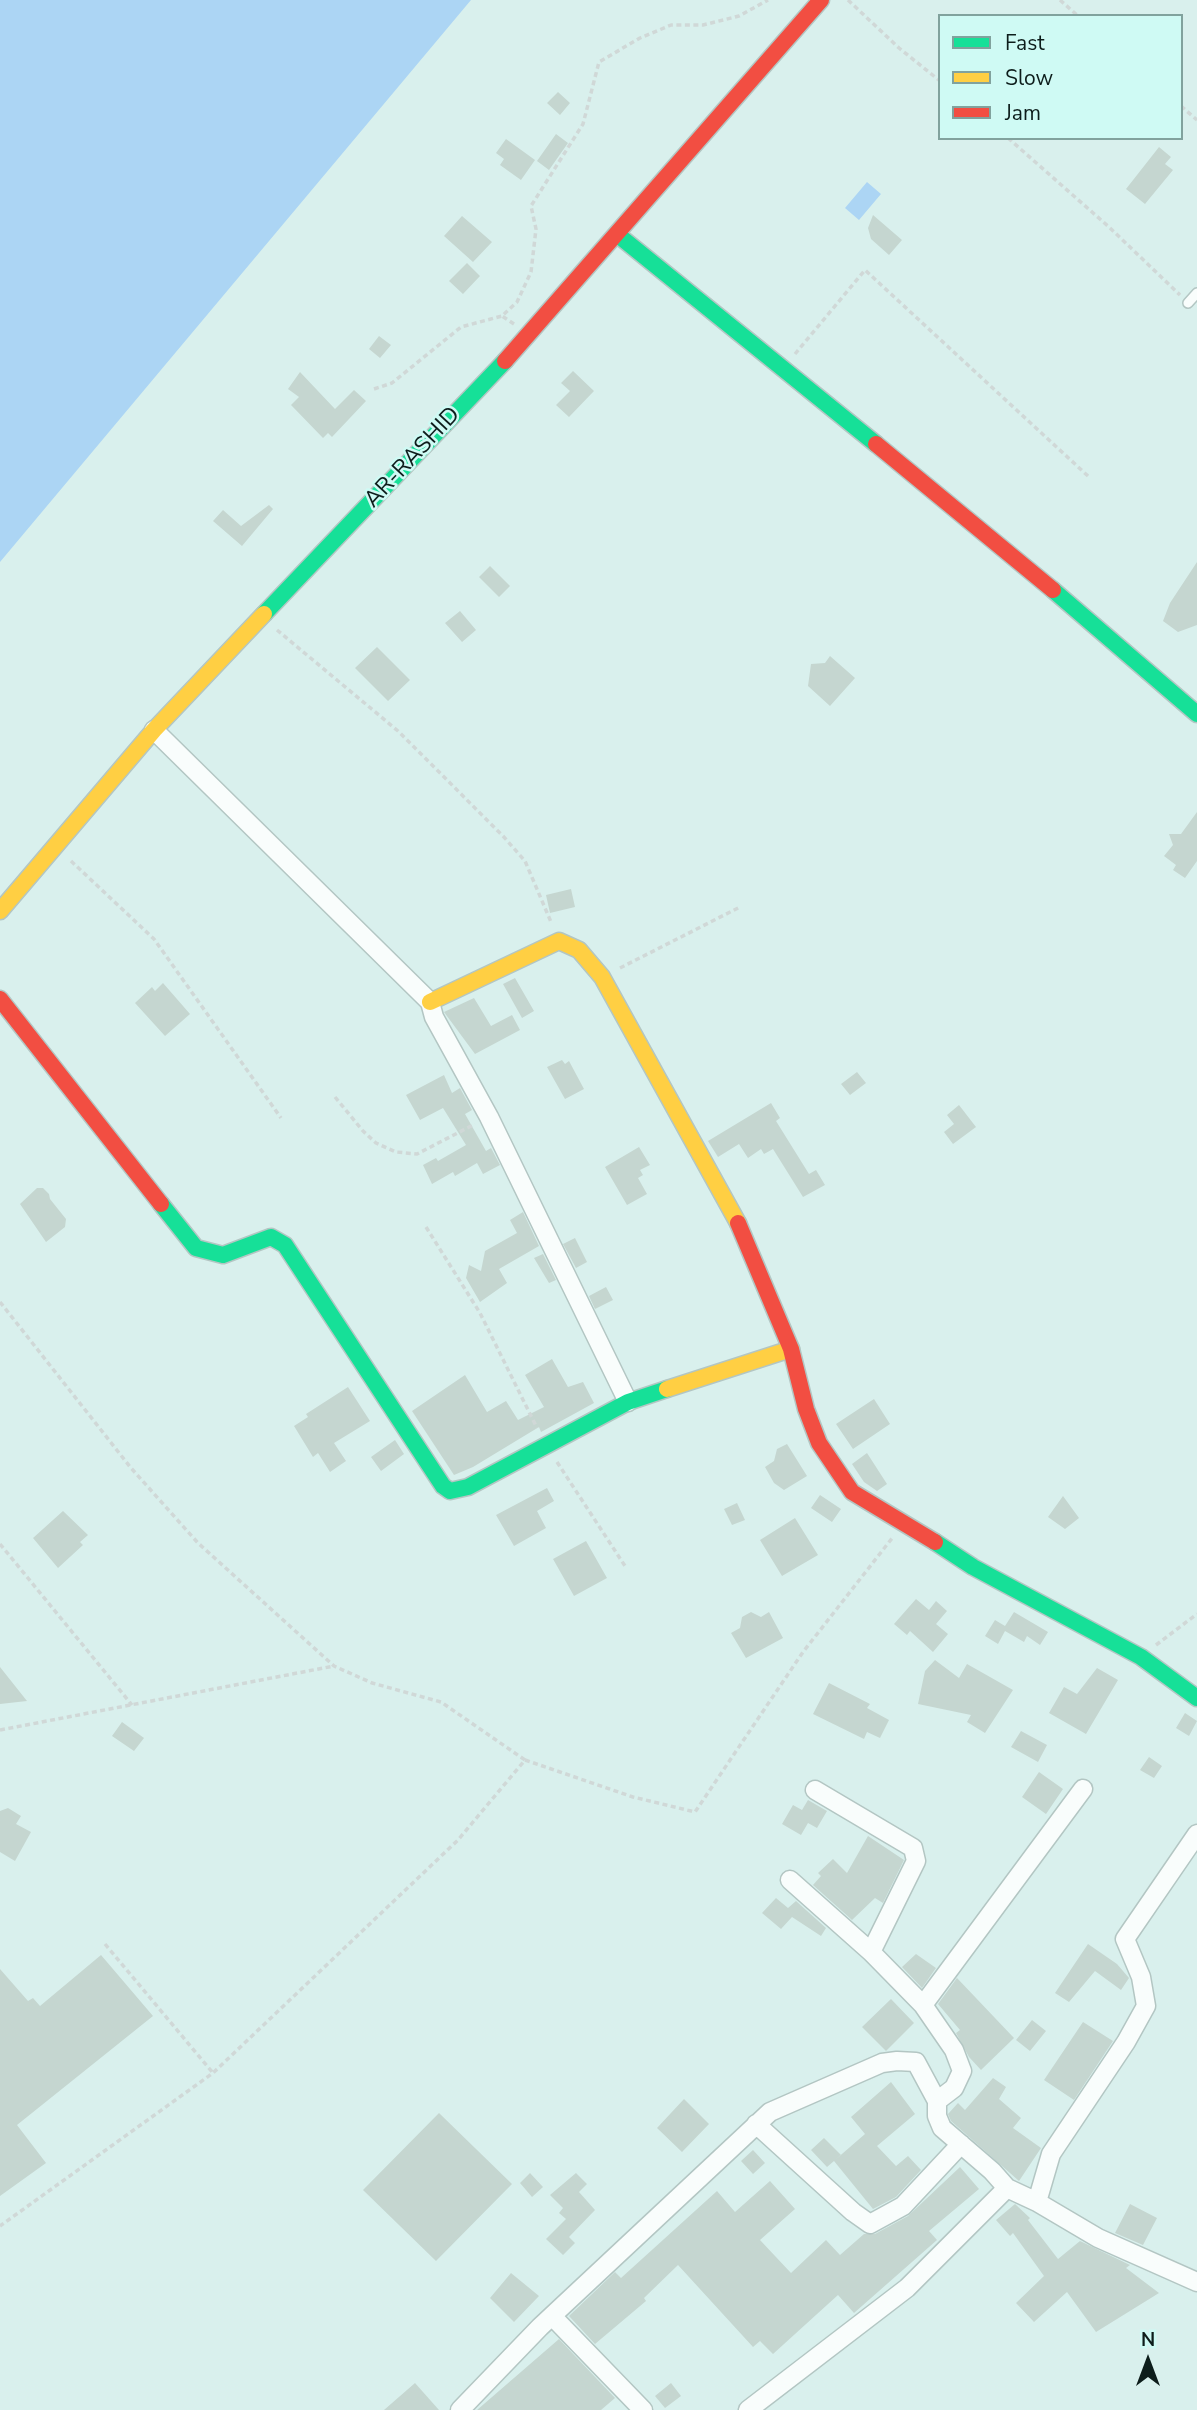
<!DOCTYPE html>
<html>
<head>
<meta charset="utf-8">
<style>
	body { margin:0 }
	#map { position:relative; width:1197px; height:2410px; overflow:hidden; background:#d9f0ed; font-family:"Nunito Sans",sans-serif }
	canvas { display:block }
	.legend { position:absolute; left:938px; top:14px; width:245px; height:126px; box-sizing:border-box; background:#cffaf4; border:2px solid #81a29d; margin:0; padding:9px 12px; list-style:none; font-size:21px; color:#0d1d1b }
	.legend li { display:flex; align-items:center; gap:14px; height:35px }
	.legend b { width:35px; border:2px solid #81a29d }
	.north { position:absolute; left:1113px; top:2326px; width:70px; height:70px; -webkit-text-stroke:5px #cffaf4; paint-order:stroke; rotate:0deg; font-size:19px; font-weight:700; line-height:28px; text-align:center; color:#0d1d1b }
	.north::after { content:''; display:block; margin:auto; width:24px; height:32px; background:#0d1d1b; clip-path:polygon(50% 0,100% 100%,50% 72%,0 100%) }
</style>
</head>
<body>
<div id="map">
<canvas width="1197" height="2410"></canvas>
<ul class="legend">
<li><b style="height:9px;background:#16e098"></b>Fast</li>
<li><b style="height:9px;background:#ffcf43"></b>Slow</li>
<li><b style="height:9px;background:#f24e42"></b>Jam</li>
</ul>
<div class="north">N</div>
</div>
<script>
const g = document.querySelector('canvas').getContext('2d');
g.lineJoin = 'round';
function paint(path, color) { g.fillStyle = color; g.fill(path, 'evenodd'); }
const shape = rows => new Path2D(rows.map(r => 'M' + r).join(''));
function stroke(path, color, width, dash) { g.strokeStyle = color; g.lineWidth = width; g.lineCap = dash ? 'butt' : 'round'; g.setLineDash(dash || []); g.stroke(path); }
function drawText(font, color, halo, rows, align = 'center') {
  g.font = font + ' "Nunito Sans",sans-serif'; g.lineWidth = 5; g.setLineDash([]); g.textBaseline = 'middle'; g.strokeStyle = halo; g.fillStyle = color; for (const [text, x, y, turn = 0] of rows) {
    g.save(); g.translate(x, y); g.rotate((+turn || 0) * Math.PI / 180); g.textAlign = isNaN(turn) ? turn : align; if (halo) g.strokeText(text, 0, 0); g.fillText(text, 0, 0); g.restore();
  }
}
const water = shape([
	[0,0,471,0,0,562],
	[867,182,881,194,859,220,845,208]
]);
const building = shape([
	[558,92,570,103,560,115,547,103],
	[556,134,568,143,549,170,537,161],
	[506,139,535,160,521,180,500,165,504,159,496,153],
	[1159,147,1171,157,1165,164,1173,170,1145,204,1126,189],
	[873,215,902,240,889,255,871,239,868,228],
	[462,216,492,242,473,262,444,236],
	[467,263,480,276,463,294,449,281],
	[379,336,391,345,380,358,369,349],
	[573,371,594,391,569,417,556,405,570,391,561,383],
	[300,372,335,409,354,390,366,401,332,437,328,433,323,438,291,405,299,397,288,389],
	[269,505,273,509,242,546,213,521,223,510,241,526],
	[1197,562,1197,625,1178,632,1163,621,1170,603],
	[490,566,510,586,499,597,479,577],
	[460,611,476,630,462,642,445,623],
	[377,647,410,680,388,701,355,668],
	[830,656,855,678,830,706,808,686,811,664,825,663],
	[1197,812,1197,861,1185,878,1173,870,1176,865,1164,856,1173,845,1169,834,1181,834],
	[571,889,575,907,550,913,546,895],
	[515,978,534,1011,522,1018,503,984],
	[163,983,190,1014,165,1036,135,1003,152,987,155,991],
	[474,998,491,1026,512,1015,520,1030,475,1054,444,1012],
	[562,1060,565,1064,569,1061,584,1089,565,1099,547,1067],
	[857,1072,866,1083,850,1095,841,1084],
	[444,1075,452,1093,460,1088,472,1110,465,1114,486,1151,491,1148,500,1165,483,1174,477,1163,455,1176,453,1172,432,1184,423,1165,436,1158,438,1161,466,1145,443,1108,420,1120,406,1095],
	[771,1103,780,1118,776,1121,809,1174,816,1170,825,1185,803,1197,773,1149,764,1154,761,1149,748,1158,739,1144,718,1157,708,1141],
	[959,1105,976,1127,953,1144,944,1132,954,1124,947,1115],
	[639,1147,650,1165,640,1170,643,1175,638,1178,647,1194,627,1205,605,1167],
	[37,1188,43,1188,49,1194,50,1199,66,1219,65,1227,46,1242,20,1204],
	[523,1212,539,1246,499,1269,507,1283,480,1302,466,1278,469,1265,481,1271,485,1251,517,1233,510,1220],
	[575,1238,587,1262,576,1268,563,1244],
	[543,1254,556,1280,549,1283,534,1258],
	[606,1287,613,1300,595,1309,589,1296],
	[552,1359,568,1387,583,1382,594,1403,541,1432,539,1427,473,1467,454,1475,412,1411,465,1375,487,1412,506,1401,518,1420,544,1407,525,1375],
	[348,1387,370,1421,334,1443,346,1461,330,1472,318,1453,313,1457,294,1426,308,1417,306,1414],
	[874,1399,890,1424,853,1449,836,1424],
	[395,1440,404,1454,381,1471,371,1457],
	[787,1444,807,1476,784,1490,774,1483,765,1467,774,1461,777,1449],
	[867,1453,887,1484,877,1491,864,1482,852,1464],
	[547,1488,554,1501,537,1511,546,1528,514,1546,496,1515],
	[820,1495,841,1509,832,1522,811,1508],
	[1063,1496,1079,1518,1065,1529,1048,1517],
	[737,1503,745,1520,732,1525,724,1509],
	[63,1511,88,1535,80,1542,83,1545,58,1568,33,1538],
	[795,1518,818,1555,782,1576,760,1540],
	[586,1541,607,1578,574,1596,553,1559],
	[916,1599,929,1610,936,1601,947,1611,936,1624,948,1634,933,1652,910,1631,907,1635,894,1624],
	[751,1612,761,1617,769,1612,783,1638,746,1658,731,1633,740,1628,742,1617],
	[1014,1612,1048,1632,1040,1645,1027,1636,1024,1642,1005,1631,998,1644,985,1636,995,1620,1005,1626],
	[935,1660,959,1678,967,1664,1013,1690,985,1733,967,1722,971,1715,918,1704,925,1671],
	[0,1667,27,1701,0,1704],
	[1097,1668,1118,1680,1086,1734,1049,1713,1064,1687,1077,1694],
	[829,1683,870,1704,867,1708,889,1720,880,1738,867,1732,864,1739,813,1714],
	[1185,1713,1197,1721,1189,1736,1176,1728],
	[122,1722,144,1738,134,1751,112,1736],
	[1021,1731,1047,1745,1038,1762,1011,1747],
	[1149,1757,1162,1766,1154,1778,1140,1770],
	[1039,1772,1063,1789,1046,1814,1022,1797],
	[808,1800,827,1811,817,1828,808,1823,801,1835,782,1824,793,1805,802,1810],
	[8,1808,21,1816,16,1824,31,1832,15,1861,0,1852,0,1811],
	[868,1836,904,1860,883,1903,875,1898,852,1920,813,1885,821,1876,818,1873,833,1859,847,1873],
	[776,1898,788,1908,796,1901,826,1928,821,1936,792,1917,781,1929,762,1913],
	[1088,1944,1117,1964,1129,1978,1121,1990,1095,1971,1069,2002,1055,1993],
	[916,1954,936,1968,922,1988,902,1967],
	[101,1955,153,2016,17,2125,46,2163,0,2196,0,1969,28,2001,33,1998,40,2006],
	[957,1978,1014,2038,981,2070,969,2057,956,2033,960,2030,938,2004],
	[891,1999,914,2023,886,2051,862,2027],
	[1032,2020,1046,2031,1030,2051,1016,2040],
	[1083,2022,1113,2041,1074,2100,1044,2080],
	[993,2078,1006,2087,999,2099,1021,2118,1013,2128,1041,2148,1019,2181,951,2121,948,2114,958,2103,965,2110],
	[891,2082,915,2114,877,2146,896,2166,908,2156,921,2170,896,2197,873,2209,834,2161,827,2167,811,2150,824,2138,841,2155,835,2160,865,2134,851,2117],
	[684,2099,709,2124,682,2152,657,2128],
	[439,2113,512,2184,436,2261,363,2190],
	[753,2150,765,2163,753,2174,741,2161],
	[960,2167,979,2189,929,2231,937,2240,854,2313,838,2295,773,2354,760,2341,753,2347,678,2265,644,2298,646,2301,595,2344,569,2316,615,2272,621,2278,717,2191,735,2212,770,2181,795,2209,760,2240,791,2273,826,2240,840,2255,864,2234,875,2234,908,2216],
	[530,2173,543,2187,532,2197,520,2183],
	[576,2173,587,2184,579,2192,595,2210,569,2237,575,2243,563,2255,546,2239,566,2219,559,2213,563,2208,550,2195],
	[1015,2204,1030,2218,1028,2220,1058,2259,1080,2241,1130,2265,1126,2268,1159,2293,1096,2332,1067,2292,1034,2322,1016,2303,1044,2276,1013,2233,1010,2236,996,2220],
	[1130,2204,1157,2218,1143,2245,1115,2233],
	[511,2273,539,2296,514,2322,490,2298],
	[559,2339,615,2398,601,2410,477,2410],
	[415,2383,439,2410,384,2410],
	[671,2383,681,2396,665,2408,655,2396]
]);
const path = shape([
	[848,0,899,48,940,81],
	[1060,0,1078,16],
	[1181,106,1197,120],
	[1008,138,1109,227,1180,295],
	[514,324,502,316,517,302,531,272,536,229,531,206,583,124,599,62,640,38,671,25,703,25,739,16,768,0],
	[795,354,865,270,1089,477],
	[374,389,392,383,461,327,502,316],
	[277,630,398,731,503,836,525,861,551,922],
	[71,861,154,939,281,1118],
	[620,968,740,907],
	[335,1097,363,1131,376,1143,396,1152,417,1154,475,1124],
	[426,1227,480,1313,537,1428],
	[0,1302,131,1468,198,1543,334,1666,372,1683,441,1702,525,1760,458,1840,213,2073,0,2226],
	[557,1462,625,1566],
	[0,1544,132,1705],
	[1156,1645,1197,1614],
	[0,1730,334,1666],
	[525,1760,633,1797,695,1812,803,1652,893,1537],
	[105,1944,213,2073]
]);
const lane = shape([
	[1188,303,1197,293]
]);
const street = shape([
	[154,730,430,1002,434,1017,489,1117,628,1402],
	[815,1790,913,1848,916,1861,871,1952],
	[1197,1834,1125,1939,1141,1977,1146,2006,1126,2042,1051,2154,1037,2202,1098,2238,1197,2282],
	[790,1880,871,1952,923,2005],
	[756,2124,853,2212,870,2224,903,2206,961,2144],
	[1037,2202,1007,2188,992,2171,942,2128,937,2116,937,2101,954,2088,962,2071,954,2050,923,2005,1083,1789],
	[552,2316,643,2410],
	[460,2410,540,2327,770,2112,882,2063,897,2061,916,2062,937,2101],
	[748,2410,907,2288,1007,2188]
]);
const fast = shape([
	[618,235,876,444],
	[1053,590,1197,714],
	[264,614,505,361],
	[161,1204,196,1248,223,1255,271,1237,285,1245,443,1486,450,1491,468,1487,628,1402,667,1389],
	[935,1542,973,1567,1141,1657,1197,1698]
]);
const slow = shape([
	[0,911,154,730,264,614],
	[430,1002,559,941,579,950,602,977,738,1223],
	[667,1389,791,1349]
]);
const jam = shape([
	[505,361,821,0],
	[876,444,1053,590],
	[0,999,161,1204],
	[738,1223,791,1349,806,1409,819,1443,852,1492,935,1542]
]);
const streetNames = [
	["AR-RASHID",413,458,-47]
];
paint(water, '#acd5f4');
paint(building, '#c5d6d0');
stroke(lane, '#b3c6c3', 12);
stroke(street, '#b3c6c3', 21);
stroke(fast, '#b3c6c3', 19);
stroke(slow, '#b3c6c3', 19);
stroke(jam, '#b3c6c3', 19);
stroke(path, '#d0d8d7', 3.5, [5, 3.5]);
stroke(lane, '#f9fdfc', 9);
stroke(street, '#f9fdfc', 18);
stroke(fast, '#16e098', 16);
stroke(slow, '#ffcf43', 16);
stroke(jam, '#f24e42', 16);
drawText('23px', '#0d1d1b', '#cffaf4', streetNames);
</script>
</body>
</html>
